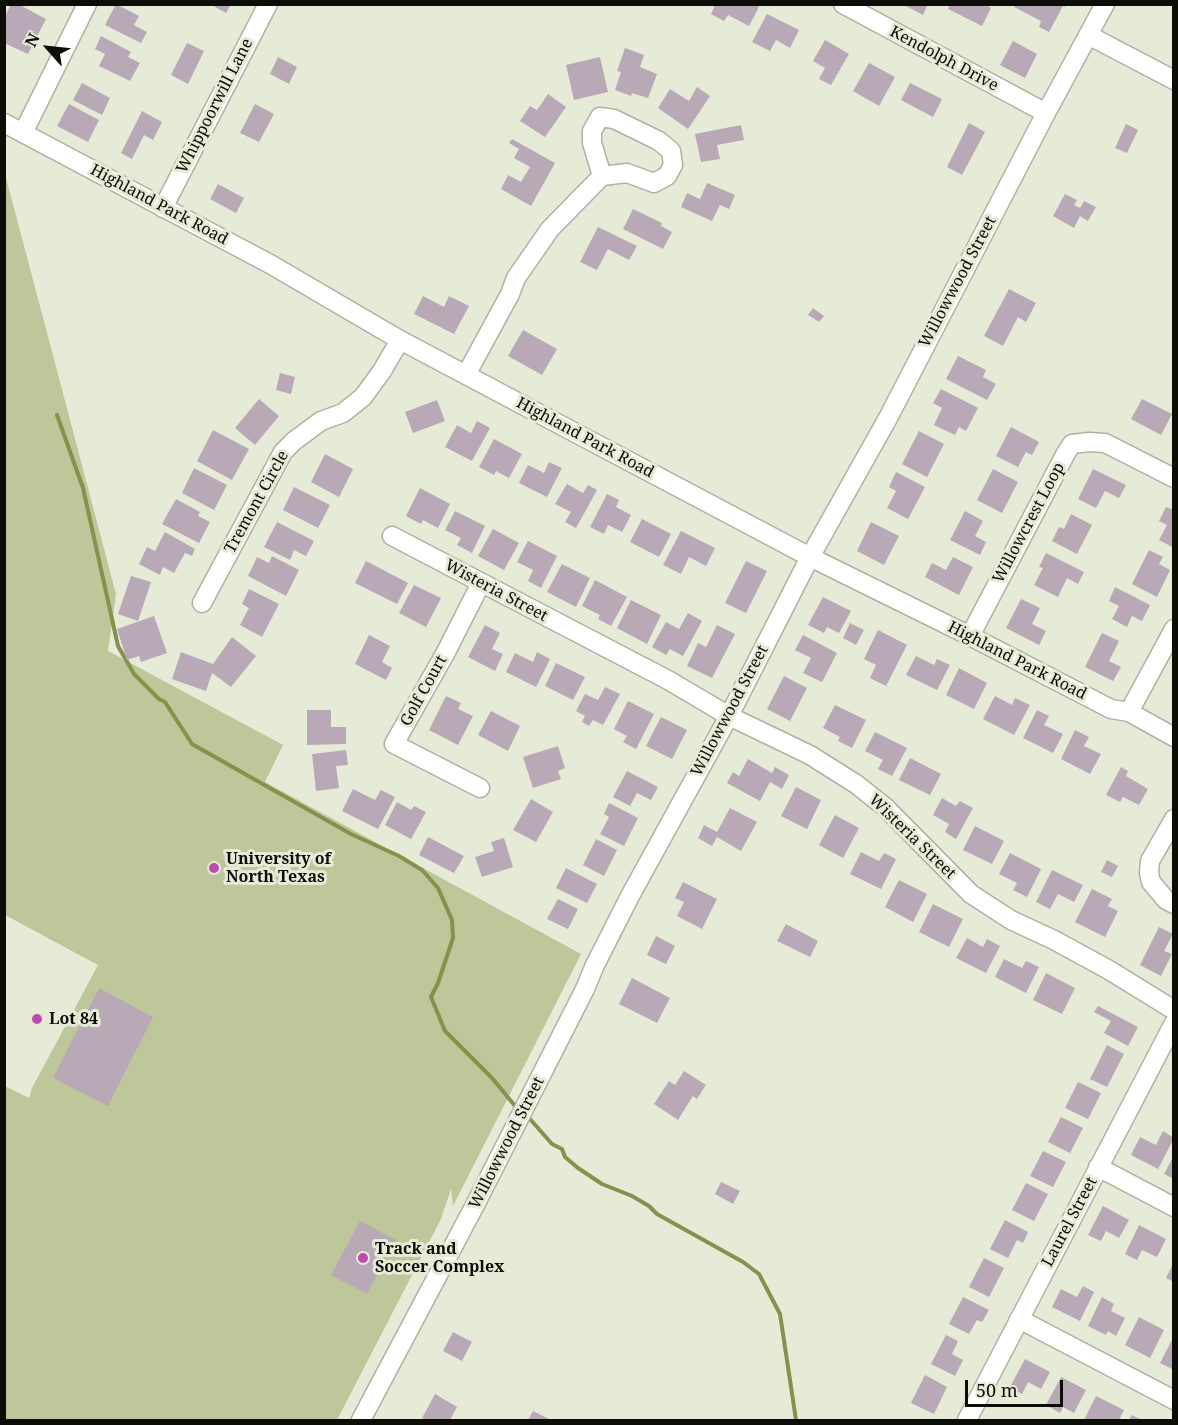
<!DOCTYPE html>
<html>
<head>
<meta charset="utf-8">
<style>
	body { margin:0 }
	#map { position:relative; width:1178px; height:1425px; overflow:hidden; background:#e6ebd8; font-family:"Noto Serif",serif }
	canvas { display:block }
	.frame { position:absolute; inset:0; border:6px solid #0c0d07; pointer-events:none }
	.north { position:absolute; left:18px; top:18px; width:60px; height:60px; -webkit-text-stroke:4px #e6ebd8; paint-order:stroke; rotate:297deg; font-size:16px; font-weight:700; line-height:24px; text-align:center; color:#0c0d07 }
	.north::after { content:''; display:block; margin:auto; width:21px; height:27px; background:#0c0d07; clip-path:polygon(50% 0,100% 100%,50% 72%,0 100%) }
	.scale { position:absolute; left:965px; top:1380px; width:98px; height:27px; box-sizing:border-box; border:3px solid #0c0d07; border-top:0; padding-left:8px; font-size:18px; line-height:21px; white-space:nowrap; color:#0c0d07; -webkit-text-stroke:4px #e6ebd8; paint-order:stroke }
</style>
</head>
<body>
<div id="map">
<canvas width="1178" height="1425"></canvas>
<div class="frame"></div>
<div class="north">N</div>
<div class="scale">50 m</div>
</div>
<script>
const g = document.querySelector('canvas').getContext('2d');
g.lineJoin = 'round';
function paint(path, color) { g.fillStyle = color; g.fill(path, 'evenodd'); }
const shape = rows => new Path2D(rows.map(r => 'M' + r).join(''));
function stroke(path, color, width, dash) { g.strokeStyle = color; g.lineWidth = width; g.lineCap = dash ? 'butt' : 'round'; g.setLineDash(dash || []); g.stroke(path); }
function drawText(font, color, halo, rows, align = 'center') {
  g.font = font + ' "Noto Serif",serif'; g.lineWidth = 6; g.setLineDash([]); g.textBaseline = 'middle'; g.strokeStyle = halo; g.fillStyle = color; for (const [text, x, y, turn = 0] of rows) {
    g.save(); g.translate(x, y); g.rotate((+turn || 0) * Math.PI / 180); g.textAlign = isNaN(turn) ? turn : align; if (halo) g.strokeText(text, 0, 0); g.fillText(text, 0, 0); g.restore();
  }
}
const green = shape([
	[4,170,116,594,108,651,283,745,265,782,581,954,453,1206,451,1189,441,1219,337,1420,5,1420,5,1086,29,1098,32,1088,98,965,5,915]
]);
const stream = shape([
	[57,415,83,488,118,646,134,674,159,699,165,702,192,744,351,834,399,856,422,870,438,888,452,920,453,938,438,983,431,997,445,1031,492,1078,515,1106],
	[530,1119,552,1144,562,1149,565,1157,578,1168,602,1184,632,1196,649,1206,657,1214,743,1262,759,1274,780,1314,796,1420]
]);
const building = shape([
	[11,4,18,4,46,19,28,54,4,43,4,18],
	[116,4,139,16,134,25,147,32,141,43,105,25],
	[210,4,231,4,226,13],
	[902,4,928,4,923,15],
	[950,4,985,4,991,8,982,26,948,9],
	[1016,4,1067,4,1065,7,1063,6,1049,32,1039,27,1041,21,1014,7],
	[715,5,755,5,759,7,749,26,728,15,724,21,711,14],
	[767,14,799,30,790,48,776,40,770,51,752,42],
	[101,36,131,52,128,57,140,63,130,81,99,66,105,54,95,49],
	[825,40,849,54,831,85,819,79,825,68,813,61],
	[1013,41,1037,54,1025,78,1000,65],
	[187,43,204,51,188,84,171,75],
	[625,48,644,55,640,67,657,74,648,98,632,93,631,96,615,90,621,72,617,71],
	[278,57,297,67,289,84,270,74],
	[600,57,608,92,574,100,566,65],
	[869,63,895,77,879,106,853,91],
	[82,83,110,98,102,115,73,100],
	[910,83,942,99,933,117,901,100],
	[697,87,710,96,688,129,658,108,670,89,689,101],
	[548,94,566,107,545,137,520,121,530,106,537,110],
	[69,104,99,120,88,142,57,126],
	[255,104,274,114,259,142,240,133],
	[142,111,162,122,153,140,144,135,132,159,121,153],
	[969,123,985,132,962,175,947,167],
	[1126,124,1138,130,1127,153,1115,148],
	[741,125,744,140,717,145,720,159,701,162,695,134],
	[512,139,555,163,531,206,501,189,508,175,521,182,530,167,514,158,519,149,509,143],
	[707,183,735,195,729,209,720,205,712,221,681,207,687,193,700,199],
	[218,184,244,198,236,213,210,199],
	[1065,194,1077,200,1074,205,1080,208,1084,201,1096,207,1088,221,1080,216,1074,228,1053,216],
	[633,209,662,223,661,226,672,232,663,249,623,229],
	[598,227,637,246,629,260,608,249,597,270,580,262],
	[1009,289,1036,303,1026,322,1018,317,1003,346,984,336],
	[423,296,444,307,449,296,469,306,454,334,414,314],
	[813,308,824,316,819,322,808,315],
	[523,330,557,349,542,375,508,356],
	[958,356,986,370,983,377,996,384,987,400,946,379],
	[280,373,295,377,291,394,276,390],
	[941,389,978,408,966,431,959,427,955,435,934,425,942,408,933,403],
	[259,399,279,416,255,445,235,428],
	[1142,399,1172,414,1161,435,1131,419],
	[437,400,445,421,413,433,405,412],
	[477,421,490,428,472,461,445,447,457,425,471,433],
	[1011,427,1039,442,1032,455,1026,452,1018,467,996,456],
	[213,430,249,449,232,480,197,461],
	[919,431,944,444,927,477,902,464],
	[494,439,522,454,509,478,496,471,494,475,479,467],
	[325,454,353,469,339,497,311,482],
	[549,462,562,468,547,497,519,483,528,465,544,473],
	[194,468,227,485,214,510,182,493],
	[993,469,1018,482,1002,513,977,500],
	[1093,469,1126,485,1119,498,1105,491,1096,508,1078,499],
	[896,472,925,487,908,519,887,508,896,491,889,487],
	[567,484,583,493,588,485,597,490,576,528,565,522,571,512,555,504],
	[294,487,330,505,318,528,283,510],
	[420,488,450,504,438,528,423,520,421,524,406,516],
	[607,494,619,500,616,507,631,515,622,532,608,525,604,534,590,527],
	[176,499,200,512,198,516,210,522,199,543,162,524],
	[1166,507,1174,510,1174,548,1159,540,1167,525,1159,521],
	[455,511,485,526,472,553,457,545,461,538,445,530],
	[965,511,983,521,975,536,986,542,980,555,950,540],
	[1071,514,1092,525,1077,554,1052,541,1059,527,1064,529],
	[642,519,671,534,659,557,630,542],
	[277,522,314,541,306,556,294,550,290,560,264,547],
	[871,522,899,536,884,565,857,551],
	[493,529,519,543,504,570,478,556],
	[681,531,715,548,706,566,689,557,681,574,663,565],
	[165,532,195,549,192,556,185,553,174,573,163,567,160,575,139,564,147,547,155,551],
	[528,541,557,556,541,588,528,581,533,570,517,562],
	[1149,550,1163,557,1159,564,1170,570,1157,597,1132,584],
	[1046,553,1084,572,1078,584,1067,578,1058,597,1034,585,1043,568,1039,567],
	[272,556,299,570,286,596,248,576,257,557,269,563],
	[953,557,973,567,959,595,925,577,932,563,946,570],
	[366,561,408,583,397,604,355,583],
	[746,561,767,571,746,613,725,603],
	[562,564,590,578,576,607,547,592],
	[131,576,151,582,138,621,118,614],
	[595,580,627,597,611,626,598,619,600,615,582,606],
	[414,585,441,598,426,627,399,613],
	[1115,587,1150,605,1142,621,1132,616,1127,627,1112,619,1119,606,1109,601],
	[249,589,279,604,262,637,240,625,249,608,242,604],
	[823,597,851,611,839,633,827,627,824,633,808,625],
	[1021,599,1040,608,1032,624,1046,631,1039,645,1006,628],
	[631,600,661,615,647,644,617,628],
	[688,613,702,621,683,656,670,649,666,655,652,647,666,622,679,629],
	[154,616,167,653,141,662,139,656,127,660,117,629],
	[850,623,864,630,856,645,843,638],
	[485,625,500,633,492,649,503,654,495,671,468,657],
	[717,625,735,634,712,678,687,666,698,643,706,647],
	[878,630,907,645,886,686,870,678,876,665,864,659],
	[1102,633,1119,641,1109,661,1121,667,1113,681,1085,667],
	[369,635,390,646,382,662,392,668,386,680,355,664],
	[803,635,837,653,822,682,803,673,811,658,795,650],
	[232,637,256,656,231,687,212,673,206,691,172,679,181,652,213,664],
	[537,652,550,659,536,687,506,672,515,653,533,662],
	[916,656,934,665,937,659,950,665,937,690,906,675],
	[556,663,585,677,573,700,545,686],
	[959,668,987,683,974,709,946,695],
	[784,676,807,688,790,721,767,709],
	[605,687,620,694,603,725,593,720,589,726,582,722,585,716,576,711,585,694,598,700],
	[446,696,461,703,458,709,473,716,458,745,429,730],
	[995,696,1012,705,1015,698,1030,705,1014,735,983,719],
	[628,701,654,714,636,749,623,742,627,736,614,729],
	[835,705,866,720,852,748,838,741,840,737,823,728],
	[307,710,331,710,331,727,346,727,346,744,307,745],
	[1037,710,1049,716,1044,725,1063,734,1053,753,1023,738],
	[491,711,520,726,508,751,478,735],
	[661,717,687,730,672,759,646,746],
	[1075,730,1089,737,1084,746,1101,754,1090,774,1061,759],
	[875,732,907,748,892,776,878,769,883,760,865,751],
	[558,746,565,768,558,771,561,779,533,788,523,757],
	[346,750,348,765,336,766,339,788,316,791,312,754],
	[910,758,941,774,930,795,899,780],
	[748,759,772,773,775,767,789,775,782,789,770,782,760,801,727,783,733,772,739,776],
	[1121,767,1128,771,1126,776,1148,789,1139,805,1123,797,1120,802,1106,795],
	[627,771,658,787,651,800,637,793,630,806,613,797],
	[796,787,821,800,807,829,781,816],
	[353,789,375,800,381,790,395,797,378,829,342,811],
	[942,798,956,806,960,801,973,808,956,839,945,832,949,824,933,815],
	[531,799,553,812,536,842,513,830],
	[397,802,411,810,414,806,426,812,411,839,385,825],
	[609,803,638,818,624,846,600,834,609,817,604,814],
	[730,808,757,822,741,851,717,837,712,846,698,838,704,825,717,832],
	[835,815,859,828,843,858,819,845],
	[975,826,1004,841,992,864,963,850],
	[428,837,464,856,454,873,419,855],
	[504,838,513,867,482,877,475,857,494,851,491,842],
	[596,839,617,850,604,876,583,865],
	[861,852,879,861,884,853,896,859,881,889,850,874],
	[1010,853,1041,869,1027,897,1013,890,1017,883,999,874],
	[1107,860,1118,866,1112,877,1101,872],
	[566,868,597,884,587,903,556,888],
	[1052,870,1083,885,1074,902,1058,894,1050,909,1036,902],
	[899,880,927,894,913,922,885,907],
	[683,882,717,899,702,929,677,916,684,902,675,898],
	[1092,889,1112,899,1108,906,1118,911,1105,937,1075,922],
	[558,899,578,909,568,929,547,919],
	[933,904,963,919,949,947,919,932],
	[786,924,818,941,810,957,777,941],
	[1159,927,1173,934,1164,951,1172,954,1161,976,1140,965],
	[656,936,675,946,666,964,647,955],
	[967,938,983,947,987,939,1000,946,986,973,956,958],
	[1004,959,1022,968,1026,961,1039,967,1026,993,995,977],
	[1046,973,1075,988,1062,1014,1033,1000],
	[632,978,670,998,657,1023,619,1004],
	[99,988,153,1017,108,1106,53,1078],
	[1098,1006,1138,1027,1128,1046,1104,1033,1111,1021,1094,1012],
	[1107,1045,1124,1054,1107,1087,1090,1079],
	[684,1071,706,1085,697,1099,693,1096,678,1120,654,1104,669,1081,675,1085],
	[1078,1082,1101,1093,1088,1119,1065,1108],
	[1061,1117,1083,1128,1070,1153,1048,1142],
	[1163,1131,1174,1138,1158,1169,1131,1155,1140,1137,1156,1145],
	[1043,1151,1066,1162,1053,1187,1030,1176],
	[1174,1155,1174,1179,1164,1174],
	[721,1182,740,1191,733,1204,715,1194],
	[1026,1183,1048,1194,1034,1221,1012,1210],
	[1103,1206,1129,1220,1119,1238,1106,1231,1101,1241,1088,1235],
	[1005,1220,1028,1232,1023,1243,1017,1240,1008,1258,990,1249],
	[360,1221,396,1240,367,1294,331,1275],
	[1139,1225,1166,1239,1157,1257,1142,1250,1137,1260,1125,1254],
	[984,1258,1004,1268,989,1297,969,1287],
	[1174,1262,1174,1282,1166,1278],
	[1083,1286,1094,1292,1080,1321,1052,1307,1061,1289,1077,1297],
	[963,1297,989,1310,982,1322,977,1320,969,1334,949,1324],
	[1102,1297,1114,1304,1111,1311,1125,1318,1116,1336,1108,1331,1106,1335,1088,1326],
	[1139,1317,1164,1330,1150,1358,1125,1345],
	[453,1332,472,1342,462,1361,443,1351],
	[946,1335,958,1341,952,1354,963,1360,955,1376,931,1364],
	[1174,1336,1174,1370,1160,1363],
	[1025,1359,1050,1372,1041,1389,1028,1382,1022,1394,1010,1387],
	[925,1375,947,1387,934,1414,911,1403],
	[1061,1377,1086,1390,1074,1413,1063,1407,1060,1413,1046,1405],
	[435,1394,457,1407,450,1420,427,1420,422,1418],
	[1096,1396,1124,1410,1119,1420,1084,1420],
	[533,1411,551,1420,528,1420],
	[1132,1415,1142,1420,1129,1420]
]);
const minor = shape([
	[843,4,1046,113],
	[1088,35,1174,80],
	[4,123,270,264,400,340,810,557,970,636,1111,709,1129,712,1174,737],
	[23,133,87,4],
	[163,208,268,4],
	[466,375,510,294,516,278,550,229,602,176,627,173,654,183,667,176,673,165,671,151,659,141,614,119,600,117,592,131,592,143,602,176],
	[392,536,668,680,729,716,810,755,856,784,885,807,971,894,1011,920,1054,940,1109,970,1174,1010],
	[202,603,283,452,294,441,321,421,343,413,363,397,382,371,400,340],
	[970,636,1066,453,1072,444,1089,442,1105,443,1174,478],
	[1129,712,1174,629],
	[480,788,394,744,446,652,481,583],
	[1174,819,1150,861,1149,873,1151,882,1166,900,1174,904],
	[1098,1167,1174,1207],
	[1019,1319,1174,1400],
	[361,1420,475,1205,585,989,595,965,630,896,729,716,810,557,888,418,1046,113,1105,4],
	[967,1420,1174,1023]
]);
const markers = [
	[214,868,6,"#b94dad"],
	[37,1019,6,"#b94dad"],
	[363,1258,6,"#b94dad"]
];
const streetNames = [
	["Kendolph Drive",944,59,28],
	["Whippoorwill Lane",215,106,-63],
	["Highland Park Road",159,205,28],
	["Willowwood Street",958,282,-62],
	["Highland Park Road",585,438,28],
	["Tremont Circle",257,502,-61],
	["Willowcrest Loop",1029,523,-62],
	["Wisteria Street",496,591,28],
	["Highland Park Road",1017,661,27],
	["Golf Court",424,691,-61],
	["Willowwood Street",730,711,-62],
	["Wisteria Street",912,837,44],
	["Willowwood Street",507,1143,-63],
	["Laurel Street",1070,1222,-62]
];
const poiNames = [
	["University of",226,859],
	["North Texas",226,877],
	["Lot 84",49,1019],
	["Track and",375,1249],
	["Soccer Complex",375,1267]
];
paint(green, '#bdc799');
stroke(stream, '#85924e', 4);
paint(building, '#b9a9b6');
stroke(minor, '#aeb2a1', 21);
stroke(minor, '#fff', 18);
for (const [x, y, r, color] of markers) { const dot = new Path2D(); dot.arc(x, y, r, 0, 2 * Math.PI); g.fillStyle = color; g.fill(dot); stroke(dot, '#e6ebd8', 2); }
drawText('16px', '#0c0d07', '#e6ebd8', streetNames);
drawText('bold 16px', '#0c0d07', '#e6ebd8', poiNames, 'left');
</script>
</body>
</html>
